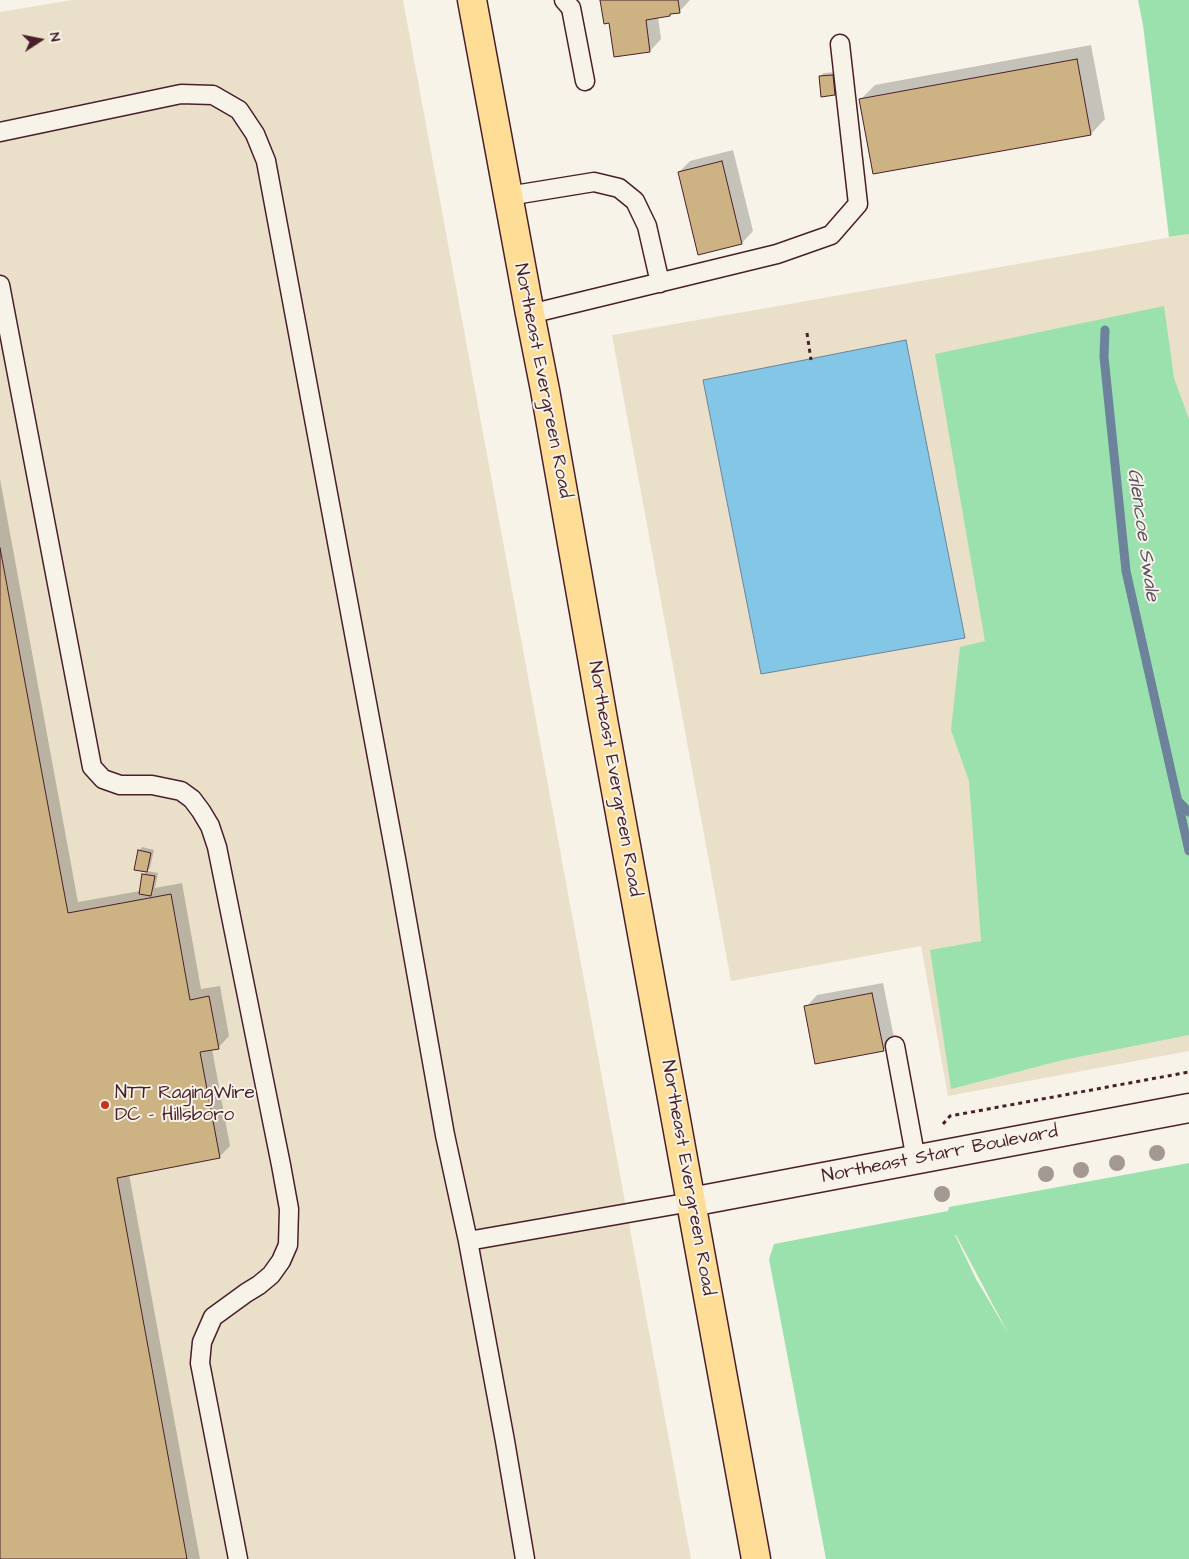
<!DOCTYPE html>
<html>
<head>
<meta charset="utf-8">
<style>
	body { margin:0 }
	#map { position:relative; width:1189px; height:1559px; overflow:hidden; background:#f7f3e8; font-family:"Architects Daughter",sans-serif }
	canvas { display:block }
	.north { position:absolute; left:15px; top:15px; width:50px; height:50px; -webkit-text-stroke:4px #f7f3e8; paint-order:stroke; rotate:79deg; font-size:14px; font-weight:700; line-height:20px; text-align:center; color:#4a1f2b }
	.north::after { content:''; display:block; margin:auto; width:18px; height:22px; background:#4a1f2b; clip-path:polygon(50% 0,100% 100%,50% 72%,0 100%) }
</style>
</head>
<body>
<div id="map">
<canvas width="1189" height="1559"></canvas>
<div class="north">N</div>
</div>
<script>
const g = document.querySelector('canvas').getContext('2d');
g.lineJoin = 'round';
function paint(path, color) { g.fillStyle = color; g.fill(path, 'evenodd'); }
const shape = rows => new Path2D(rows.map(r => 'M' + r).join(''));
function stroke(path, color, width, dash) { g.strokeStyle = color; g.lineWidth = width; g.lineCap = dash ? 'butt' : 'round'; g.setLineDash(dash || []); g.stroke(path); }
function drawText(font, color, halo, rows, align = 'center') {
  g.font = font + ' "Architects Daughter",sans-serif'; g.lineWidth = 4; g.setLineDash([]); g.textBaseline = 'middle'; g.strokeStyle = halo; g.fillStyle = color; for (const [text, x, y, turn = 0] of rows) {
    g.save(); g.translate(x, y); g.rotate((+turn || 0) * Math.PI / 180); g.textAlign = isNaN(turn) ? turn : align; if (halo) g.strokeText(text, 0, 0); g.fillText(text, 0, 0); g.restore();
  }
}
const built = shape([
	[72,0,403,0,691,1559,0,1559,0,12],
	[1189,234,1189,1051,948,1096,921,946,731,981,612,335]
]);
const green = shape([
	[1138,0,1189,0,1189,234,1169,237,1143,25],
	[1164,306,1174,378,1189,419,1189,1035,1063,1060,951,1089,930,950,981,941,969,781,951,730,960,647,985,641,935,354],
	[1189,1163,1189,1559,826,1559,769,1259,774,1244,948,1211,949,1207],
	[955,1235,956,1235,1008,1333,976,1279]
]);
const water = shape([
	[906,340,965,638,761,674,703,380,906,340]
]);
const shadow = shape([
	[602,0,690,0,679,12,658,17,661,39,650,51,610,22],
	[1091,45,1105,119,1091,134,874,173,860,100,875,85],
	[836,72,837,91,834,94,820,76,824,73],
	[733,150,753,231,742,243,699,253,679,172,690,161],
	[0,479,78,902,140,891,143,875,147,871,158,873,155,888,182,883,201,989,220,986,229,1036,218,1048,212,1049,230,1146,219,1157,129,1174,200,1559,0,1559],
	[142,847,154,850,150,868,147,871,139,851],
	[883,983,894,1038,883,1050,806,1007,817,995]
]);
const stream = shape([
	[1105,330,1104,357,1126,571,1189,851],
	[1178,801,1189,812]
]);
const building = shape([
	[600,0,678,0,680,13,670,14,670,16,646,20,650,52,614,57,609,23,604,24,600,0],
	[1077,59,1091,135,873,174,859,99,1077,59],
	[833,75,835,95,821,97,819,76,833,75],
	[722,161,742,244,698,255,678,172,722,161],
	[0,548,68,913,171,894,190,1000,209,996,219,1049,200,1052,220,1158,117,1178,187,1559,0,1559,0,548],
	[138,850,151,853,147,872,134,870,138,850],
	[142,874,155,876,151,896,139,894,142,874],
	[872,993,884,1051,815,1064,804,1006,872,993]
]);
const path = shape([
	[807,333,811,360],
	[943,1124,950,1116,1189,1072]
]);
const lane = shape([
	[564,0,571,8,585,81],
	[0,132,181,94,213,95,239,110,255,134,266,161,397,864,445,1135,468,1241,505,1441,525,1559],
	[508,196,594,182,619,188,635,201,647,226,660,283],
	[0,285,92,767,103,779,120,785,152,785,181,791,192,799,201,811,210,826,217,847,281,1165,289,1209,288,1245,281,1261,271,1275,259,1285,246,1293,213,1317,202,1342,200,1363,238,1559],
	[530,314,777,254,831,235,858,204,840,44],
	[895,1046,916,1160],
	[468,1241,691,1202]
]);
const secondary = shape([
	[691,1202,1189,1108]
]);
const primary = shape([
	[472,0,530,314,545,390,604,725,756,1559]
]);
const trees = [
	[1157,1153],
	[1117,1163],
	[1081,1170],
	[1046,1174],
	[942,1194]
];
const markers = [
	[105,1105,5,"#c8321e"]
];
const streetNames = [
	["Northeast Evergreen Road",542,381,79],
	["Northeast Evergreen Road",614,779,80],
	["Northeast Starr Boulevard",940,1155,-11],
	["Northeast Evergreen Road",687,1178,80]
];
const poiNames = [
	["NTT RagingWire",115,1094],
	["DC - Hillsboro",115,1116]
];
const waterNames = [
	["Glencoe Swale",1142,535,82]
];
paint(built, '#eae0ca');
paint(green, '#9be1ae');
paint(water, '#84c6e5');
stroke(water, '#6d839b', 1);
paint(shadow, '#0003');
stroke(stream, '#6d839b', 9);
paint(building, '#cdb383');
stroke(building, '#4a1f2b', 1);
stroke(lane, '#4a1f2b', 21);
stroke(secondary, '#4a1f2b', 31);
stroke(primary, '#4a1f2b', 31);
stroke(path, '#4a1f2b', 3, [4, 4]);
stroke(lane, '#f7f3e8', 18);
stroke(secondary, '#f7f3e8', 28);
stroke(primary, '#fedd96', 28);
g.fillStyle = '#a39992';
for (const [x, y] of trees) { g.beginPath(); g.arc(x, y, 8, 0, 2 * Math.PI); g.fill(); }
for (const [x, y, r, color] of markers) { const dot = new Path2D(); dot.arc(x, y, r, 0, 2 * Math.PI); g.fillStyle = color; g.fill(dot); stroke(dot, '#f7f3e8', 2); }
drawText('19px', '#4a1f2b', '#f7f3e8', streetNames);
drawText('19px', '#4a1f2b', '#f7f3e8', poiNames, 'left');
drawText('italic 20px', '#5b5163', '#f7f3e8', waterNames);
</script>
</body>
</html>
